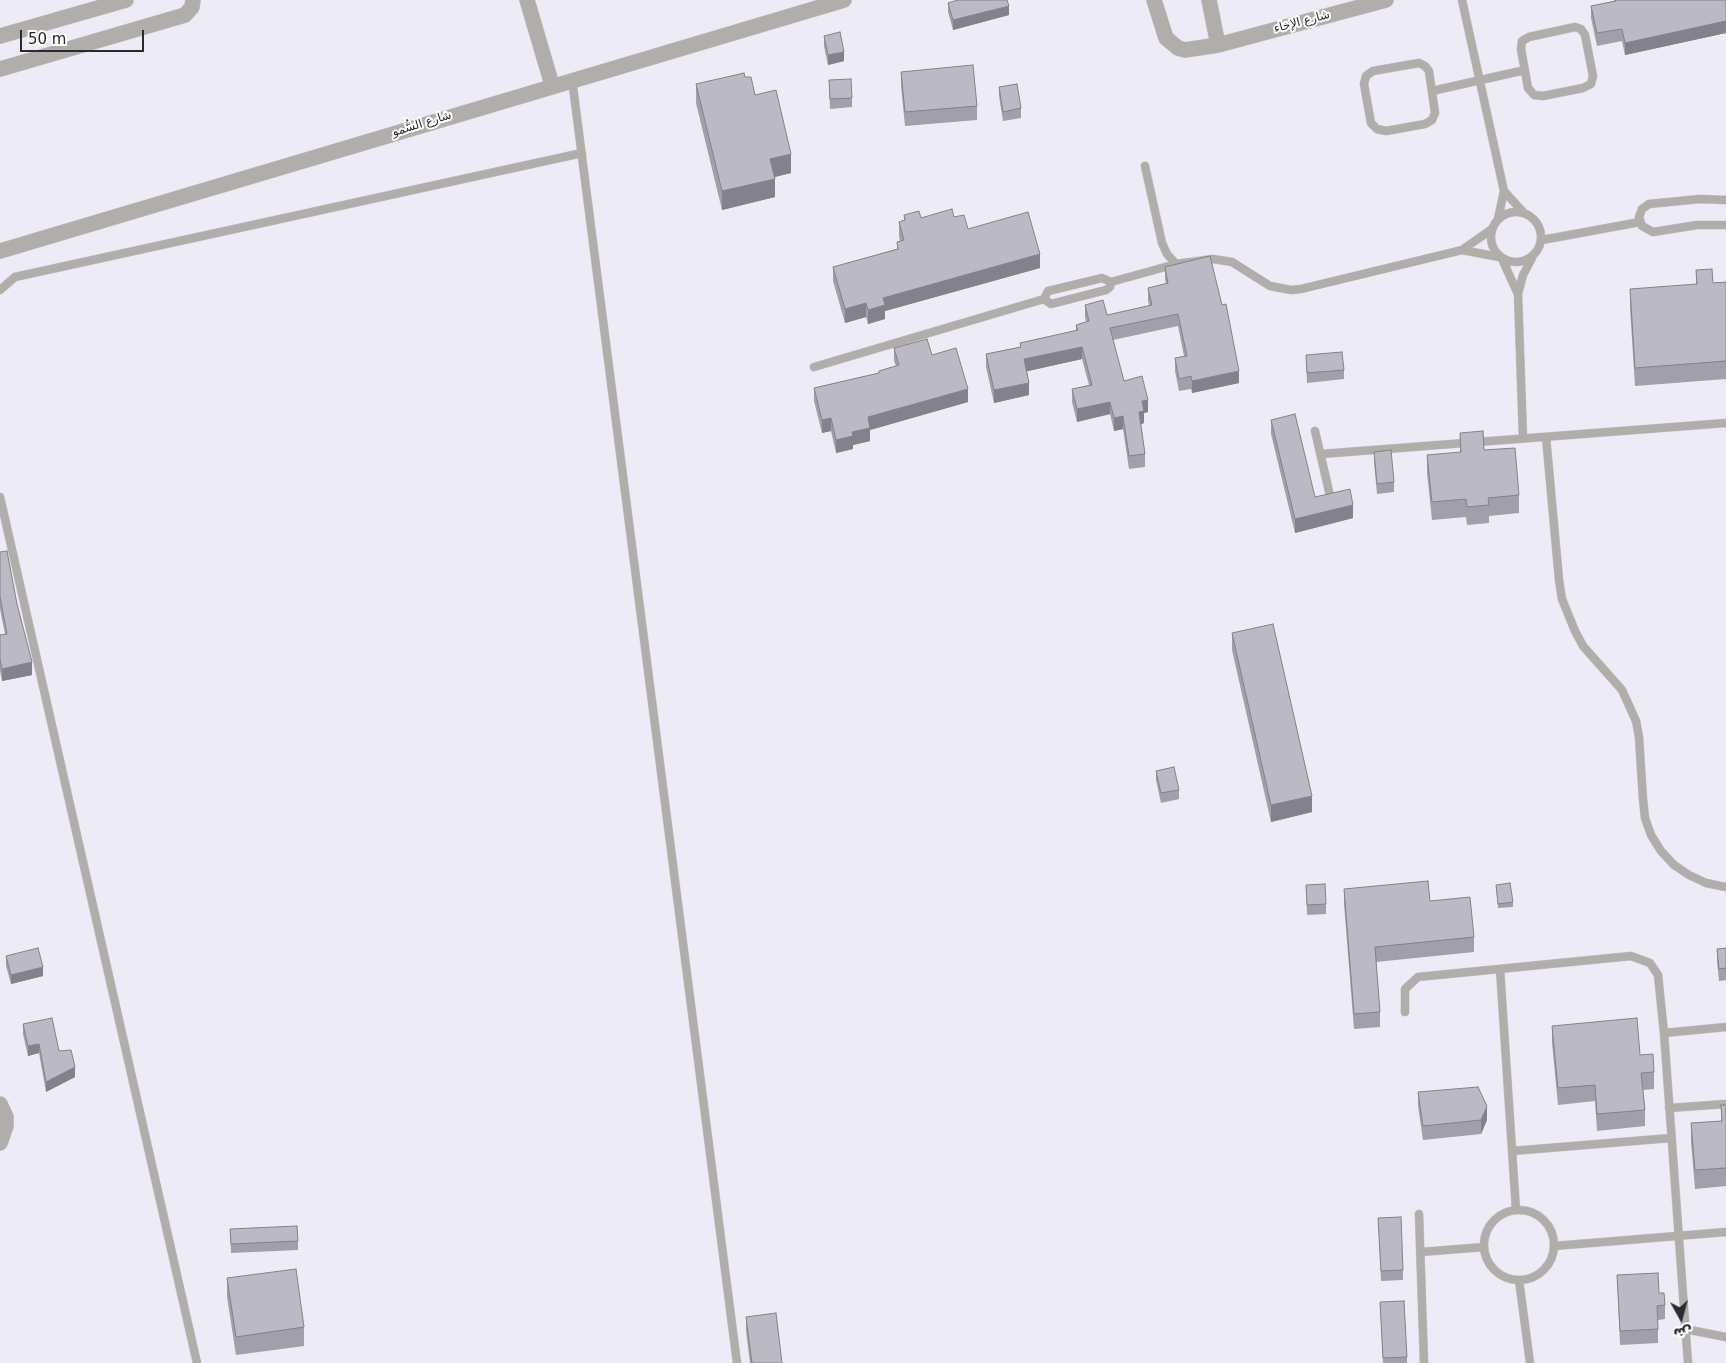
<!DOCTYPE html>
<html>
<head>
<meta charset="utf-8">
<style>
	body { margin:0 }
	#map { position:relative; width:1726px; height:1363px; overflow:hidden; background:#edebf5; font-family:"DejaVu Sans",Cairo,sans-serif }
	canvas { display:block }
	.north { position:absolute; left:1656px; top:1293px; width:50px; height:50px; -webkit-text-stroke:4px #fff; paint-order:stroke; rotate:173deg; font-size:14px; font-weight:700; line-height:20px; text-align:center; color:#2b2a2e }
	.north::after { content:''; display:block; margin:auto; width:18px; height:22px; background:#2b2a2e; clip-path:polygon(50% 0,100% 100%,50% 72%,0 100%) }
	.scale { position:absolute; left:20px; top:30px; width:124px; height:22px; box-sizing:border-box; border:2px solid #2b2a2e; border-top:0; padding-left:6px; font-size:15px; line-height:18px; white-space:nowrap; color:#2b2a2e; -webkit-text-stroke:4px #fff; paint-order:stroke }
</style>
</head>
<body>
<div id="map">
<canvas width="1726" height="1363"></canvas>
<div class="north">ش</div>
<div class="scale">50 m</div>
</div>
<script>
const g = document.querySelector('canvas').getContext('2d');
g.lineJoin = 'round';
const shape = rows => new Path2D(rows.map(r => 'M' + r).join(''));
function stroke(path, color, width, dash) { g.strokeStyle = color; g.lineWidth = width; g.lineCap = dash ? 'butt' : 'round'; g.setLineDash(dash || []); g.stroke(path); }
function paint(path, color) { g.fillStyle = color; g.fill(path, 'evenodd'); }
function drawText(font, color, halo, rows, align = 'center') {
  g.font = font + ' "DejaVu Sans",Cairo,sans-serif'; g.lineWidth = 4; g.setLineDash([]); g.textBaseline = 'middle'; g.strokeStyle = halo; g.fillStyle = color; for (const [text, x, y, turn = 0] of rows) {
    g.save(); g.translate(x, y); g.rotate((+turn || 0) * Math.PI / 180); g.textAlign = isNaN(turn) ? turn : align; if (halo) g.strokeText(text, 0, 0); g.fillText(text, 0, 0); g.restore();
  }
}
const service = shape([
	[1462,0,1504,191,1498,219],
	[1575,27,1581,29,1585,35,1593,76,1591,84,1583,88,1543,96,1534,95,1528,88,1521,49,1522,41,1529,37,1575,27],
	[1419,63,1425,66,1429,71,1435,113,1432,120,1425,124,1386,131,1377,129,1371,123,1364,84,1366,76,1373,71,1419,63],
	[572,79,737,1363],
	[1432,91,1525,70],
	[1145,166,1162,243,1167,254,1176,264],
	[1504,191,1523,212],
	[1726,200,1700,199,1649,204,1642,209,1639,217,1642,226,1653,232,1697,225,1726,225],
	'1491 237a25 25 0 1 1 50 0a25 25 0 1 1-50 0Z',
	[1542,240,1640,222],
	[1462,250,1499,257],
	[1502,259,1518,294],
	[1111,282,1176,264,1213,259,1232,262,1270,286,1291,290,1301,289,1462,250,1492,229],
	[0,290,15,277,582,153],
	[1044,299,1051,304,1106,290,1110,287,1111,282],
	[1044,299,1048,291,1102,278,1111,282],
	[814,367,1044,299],
	[1315,431,1331,500],
	[1546,437,1559,580,1562,599,1575,631,1583,646,1622,690,1636,721,1639,737,1643,799,1645,818,1651,835,1661,851,1674,865,1689,875,1706,883,1726,887],
	[1523,438,1518,294,1523,275,1532,258],
	[1321,454,1726,423],
	[0,497,197,1363],
	[1500,969,1516,1210],
	[1405,1012,1405,989,1418,977,1631,956,1650,963,1658,975,1664,1033],
	[1669,1108,1726,1104],
	[1512,1151,1671,1138],
	'1484 1245a35 35 0 1 1 70 0a35 35 0 1 1-70 0Z',
	[1419,1214,1424,1363],
	[1554,1246,1726,1232],
	[1421,1252,1484,1247],
	[1519,1280,1530,1363],
	[1685,1329,1726,1337],
	[1688,1363,1664,1033,1726,1027]
]);
const minor = shape([
	[527,0,552,85],
	[1154,0,1166,38,1178,48,1185,50,1218,45,1386,0],
	[1209,0,1218,45],
	[0,36,126,0],
	[0,69,185,15,192,7,193,0],
	[0,251,844,0],
	[0,1104,6,1117,6,1126,0,1143]
]);
const wall = shape([
	[1614,0,1726,0,1726,33,1625,55,1622,41,1597,46,1591,18,1591,6,1614,1],
	[948,3,1009,15,953,30,948,12],
	[824,36,844,61,828,65,824,46],
	[901,72,977,106,977,120,905,126,901,86],
	[745,77,755,95,791,173,775,177,775,197,722,210,696,103,696,84],
	[829,80,852,98,852,107,830,109],
	[999,87,1021,108,1021,118,1003,121,999,96],
	[904,215,921,218,954,217,968,229,1040,268,885,311,885,319,868,324,866,317,845,323,833,281,833,267,897,249,897,242,900,241,899,236,899,222,904,220],
	[1165,267,1239,383,1192,393,1191,389,1179,391,1175,371,1175,358,1184,356,1178,326,1113,340,1124,381,1148,412,1144,413,1144,423,1141,424,1145,454,1145,467,1129,469,1123,429,1114,431,1110,414,1077,422,1072,402,1072,389,1089,385,1082,359,1027,371,1029,395,994,403,986,367,986,354,1020,347,1020,343,1076,331,1076,325,1086,322,1085,317,1085,305,1107,315,1149,306,1148,300,1148,288,1166,284,1165,279],
	[1696,270,1713,283,1726,282,1726,379,1635,386,1630,308,1630,289,1696,285],
	[894,348,932,355,968,402,870,430,870,441,853,445,853,449,836,453,831,431,822,433,814,401,814,388,879,373,879,371,896,366,894,361],
	[1306,355,1344,370,1344,379,1307,383],
	[1271,420,1315,497,1353,518,1295,533,1271,434],
	[1460,433,1484,450,1519,495,1519,513,1489,516,1489,523,1467,525,1466,517,1432,520,1427,473,1427,455,1460,453],
	[1374,452,1394,482,1394,492,1377,494,1374,462],
	[0,552,17,604,32,675,2,681,0,671,0,635,5,634,0,609],
	[1232,633,1312,812,1271,822,1232,650],
	[1156,771,1179,790,1179,799,1161,803,1156,780],
	[1306,885,1326,904,1326,914,1307,915],
	[1496,885,1513,902,1513,907,1498,908],
	[1344,889,1430,901,1474,937,1474,952,1376,962,1380,1012,1380,1027,1354,1029,1344,904],
	[1726,948,1726,980,1719,981,1717,961,1717,949],
	[6,956,43,976,11,984,6,966],
	[23,1024,59,1051,75,1077,46,1092,39,1053,28,1056,23,1034],
	[1552,1026,1640,1055,1654,1072,1654,1089,1643,1090,1645,1110,1645,1126,1597,1131,1595,1101,1558,1105,1552,1043],
	[1418,1092,1487,1120,1481,1134,1423,1140,1418,1106],
	[1721,1105,1726,1105,1726,1186,1695,1189,1691,1142,1691,1123,1721,1121],
	[1378,1218,1403,1270,1403,1280,1381,1281],
	[230,1229,298,1241,298,1250,231,1253],
	[1617,1275,1659,1293,1665,1305,1665,1319,1658,1320,1658,1343,1620,1345],
	[227,1278,304,1327,304,1346,236,1355,227,1297],
	[1380,1302,1407,1357,1407,1363,1383,1363],
	[746,1317,782,1363,750,1363,746,1331]
]);
const shadedWall = shape([
	[1009,6,1009,15,953,30,953,20],
	[1726,21,1726,33,1625,55,1625,43],
	[844,52,844,61,828,65,828,55],
	[791,154,791,173,770,178,770,159],
	[775,179,775,197,722,210,722,191],
	[1040,254,1040,268,885,311,885,319,868,324,868,310,883,298],
	[866,303,866,317,845,323,845,309],
	[1082,347,1082,359,1024,372,1024,359],
	[1239,371,1239,383,1192,393,1192,381],
	[1029,383,1029,395,994,403,994,390],
	[968,389,968,402,870,430,870,441,853,445,853,449,836,453,836,440,852,432,868,417],
	[1148,400,1148,412,1144,413,1144,423,1139,425,1139,412,1142,401],
	[1110,402,1110,414,1077,422,1077,409],
	[1123,416,1123,429,1114,431,1114,418],
	[831,418,831,431,822,433,822,420],
	[1353,505,1353,518,1295,533,1295,519],
	[32,662,32,675,2,681,2,669],
	[1312,796,1312,812,1271,822,1271,805],
	[43,967,43,976,11,984,11,975],
	[39,1044,39,1053,28,1056,28,1046],
	[75,1067,75,1077,46,1092,46,1082],
	[1487,1106,1487,1120,1481,1134,1481,1120]
]);
const building = shape([
	[958,0,1007,0,1009,6,953,20,948,3,958,0],
	[1615,0,1726,0,1726,21,1625,43,1622,29,1597,33,1591,6,1616,1,1615,0],
	[840,32,844,52,828,55,824,36,840,32],
	[973,65,977,106,905,112,901,72,973,65],
	[744,73,745,77,751,77,755,95,776,90,791,154,770,159,775,179,722,191,696,84,744,73],
	[851,79,852,98,830,99,829,80,851,79],
	[1017,84,1021,108,1003,112,999,87,1017,84],
	[952,209,954,217,964,215,968,229,1028,212,1040,254,883,298,885,305,868,310,866,303,845,309,833,267,898,249,897,242,904,240,899,222,905,220,904,215,919,211,921,218,952,209],
	[1210,256,1222,305,1226,304,1239,371,1192,381,1191,376,1179,379,1175,358,1187,356,1178,314,1110,328,1124,381,1142,376,1148,400,1142,401,1144,411,1139,412,1145,454,1129,456,1123,416,1114,418,1110,402,1077,409,1072,389,1092,385,1082,347,1024,359,1029,383,994,390,986,354,1021,347,1020,343,1078,330,1076,325,1089,321,1085,305,1103,300,1107,315,1152,305,1148,288,1168,283,1165,267,1210,256],
	[1712,269,1713,283,1726,282,1726,361,1635,368,1630,289,1697,284,1696,270,1712,269],
	[927,339,932,355,956,348,968,389,868,417,870,428,852,432,853,436,836,440,831,418,822,420,814,388,879,373,879,371,899,365,894,348,927,339],
	[1342,352,1344,370,1307,373,1306,355,1342,352],
	[1295,414,1315,497,1350,489,1353,505,1295,519,1271,420,1295,414],
	[1483,431,1484,450,1515,448,1519,495,1488,498,1489,505,1467,507,1466,499,1432,502,1427,455,1461,452,1460,433,1483,431],
	[1391,450,1394,482,1377,484,1374,452,1391,450],
	[7,551,17,604,32,662,2,669,0,659,0,635,7,634,0,597,0,552,7,551],
	[1273,624,1312,796,1271,805,1232,633,1273,624],
	[1174,767,1179,790,1161,793,1156,771,1174,767],
	[1428,881,1430,901,1470,897,1474,937,1375,947,1380,1012,1354,1014,1344,889,1428,881],
	[1510,883,1513,902,1498,904,1496,885,1510,883],
	[1325,884,1326,904,1307,905,1306,885,1325,884],
	[38,948,43,967,11,975,6,956,38,948],
	[1726,948,1726,968,1719,969,1717,949,1726,948],
	[52,1018,59,1051,71,1050,75,1067,46,1082,39,1044,28,1046,23,1024,52,1018],
	[1637,1018,1640,1055,1653,1054,1654,1072,1641,1073,1645,1110,1597,1114,1595,1085,1558,1088,1552,1026,1637,1018],
	[1478,1087,1487,1106,1481,1120,1423,1126,1418,1092,1478,1087],
	[1721,1105,1726,1105,1726,1168,1695,1170,1691,1123,1722,1121,1721,1105],
	[1401,1217,1403,1270,1381,1271,1378,1218,1401,1217],
	[297,1226,298,1241,231,1244,230,1229,297,1226],
	[296,1269,304,1327,236,1337,227,1278,296,1269],
	[1658,1273,1659,1293,1664,1293,1665,1305,1657,1306,1658,1329,1620,1331,1617,1275,1658,1273],
	[1404,1301,1407,1357,1383,1358,1380,1302,1404,1301],
	[776,1313,782,1363,752,1363,746,1317,776,1313]
]);
const streetNames = [
	["شارع الإخاء",1302,22,-15],
	["شارع السُّمو",422,124,-17]
];
stroke(service, '#cac8d1', 9);
stroke(minor, '#cac8d1', 16);
stroke(service, '#b0adaa', 8);
stroke(minor, '#b0adaa', 15);
paint(wall, '#a19fa7');
paint(shadedWall, '#838288');
paint(building, '#bbb9c2');
stroke(building, '#838288', 1);
drawText('12px', '#2b2a2e', '#fff', streetNames);
</script>
</body>
</html>
